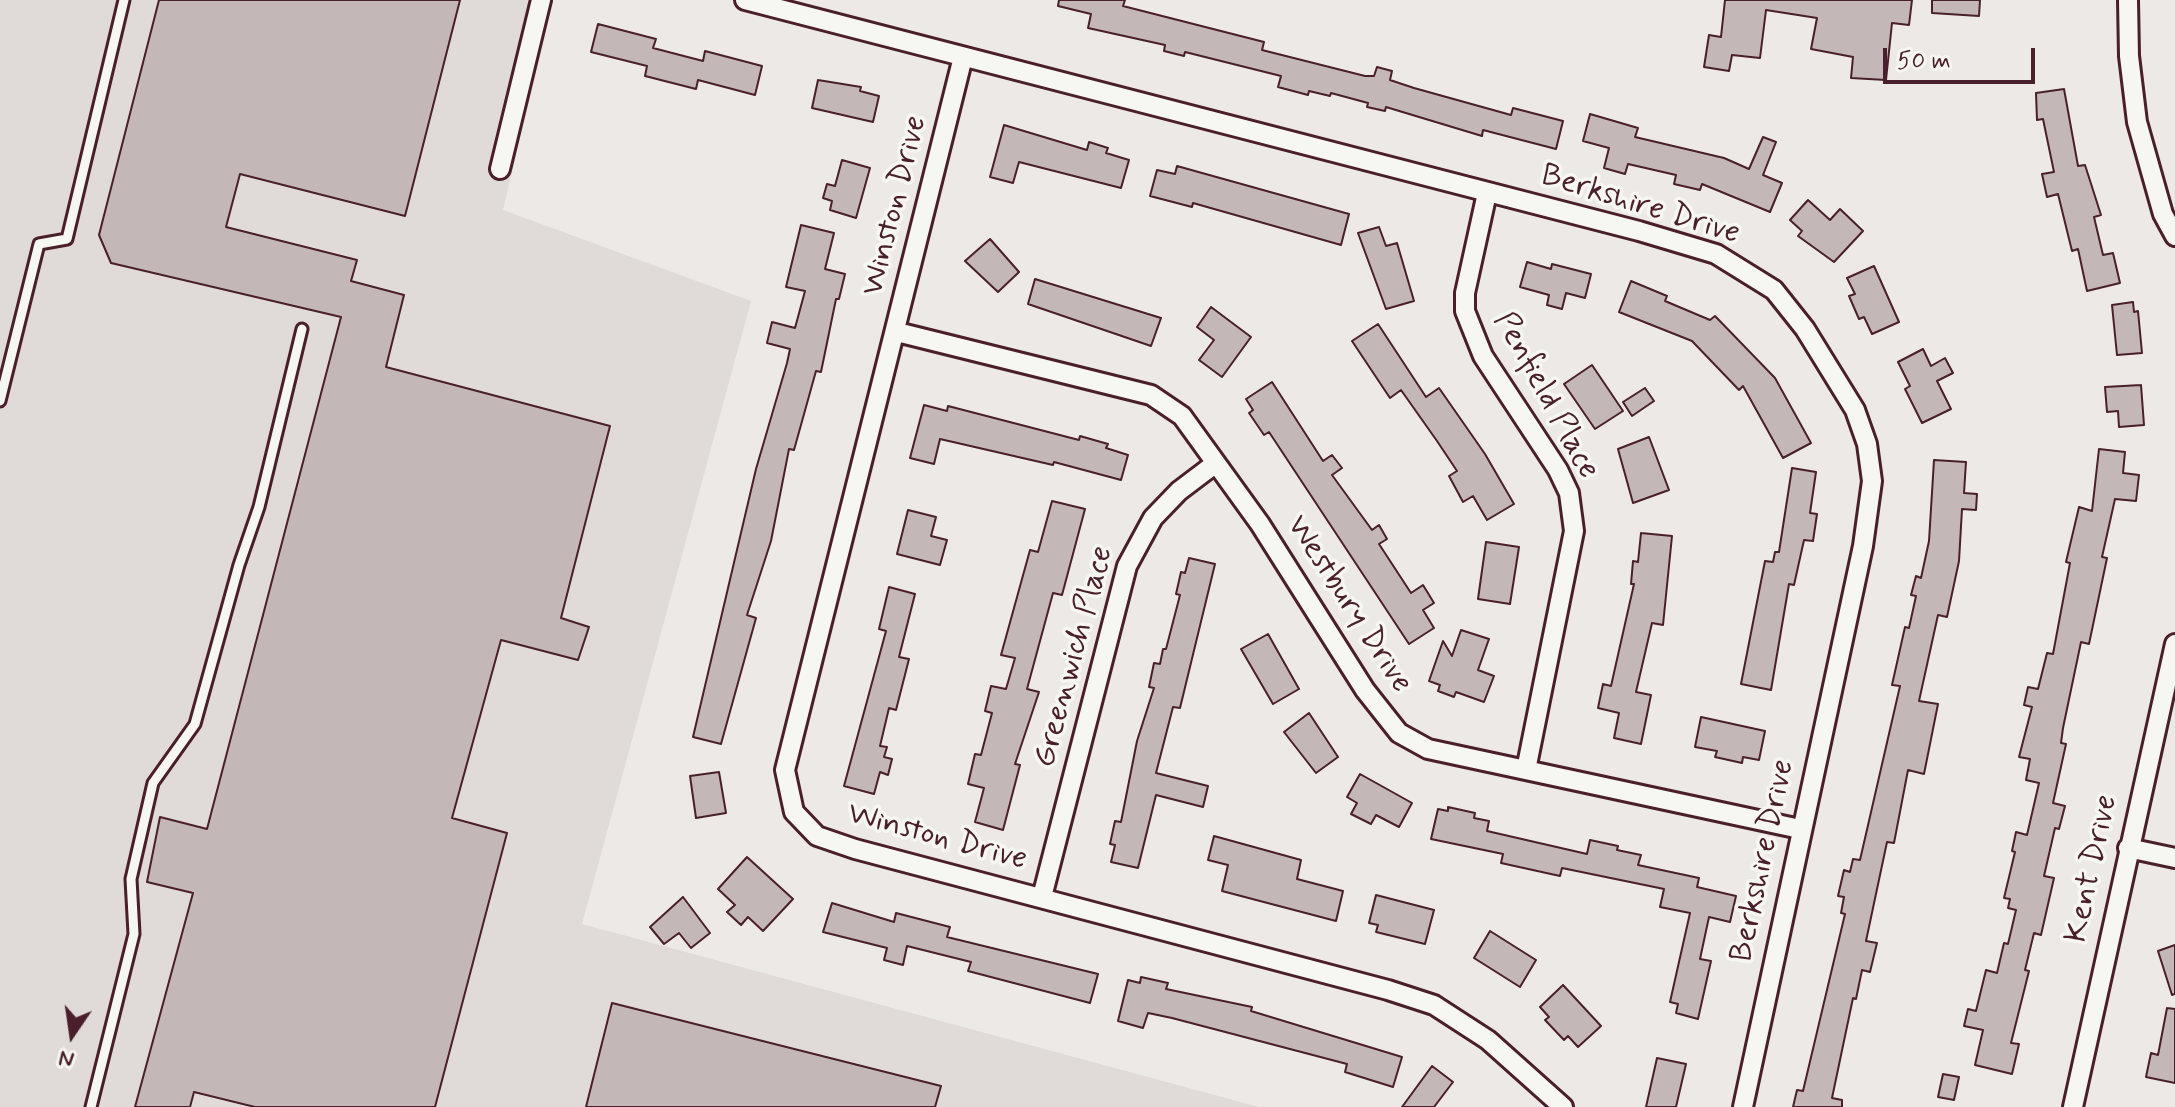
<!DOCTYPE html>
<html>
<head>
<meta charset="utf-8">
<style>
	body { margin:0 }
	#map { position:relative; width:2175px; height:1107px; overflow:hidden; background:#ece9e6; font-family:Mynerve,sans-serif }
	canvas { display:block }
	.north { position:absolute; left:32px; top:995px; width:80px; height:80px; -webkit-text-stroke:6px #f6f6f2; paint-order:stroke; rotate:193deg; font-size:22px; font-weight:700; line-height:32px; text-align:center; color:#4a1f2b }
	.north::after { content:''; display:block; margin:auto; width:28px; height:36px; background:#4a1f2b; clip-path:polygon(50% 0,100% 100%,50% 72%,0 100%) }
	.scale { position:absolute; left:1883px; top:48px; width:152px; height:36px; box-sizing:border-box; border:4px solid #4a1f2b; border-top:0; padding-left:10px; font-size:24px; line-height:28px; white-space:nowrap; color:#4a1f2b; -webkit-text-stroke:6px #f6f6f2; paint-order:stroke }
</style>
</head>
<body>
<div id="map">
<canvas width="2175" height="1107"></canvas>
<div class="north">N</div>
<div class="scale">50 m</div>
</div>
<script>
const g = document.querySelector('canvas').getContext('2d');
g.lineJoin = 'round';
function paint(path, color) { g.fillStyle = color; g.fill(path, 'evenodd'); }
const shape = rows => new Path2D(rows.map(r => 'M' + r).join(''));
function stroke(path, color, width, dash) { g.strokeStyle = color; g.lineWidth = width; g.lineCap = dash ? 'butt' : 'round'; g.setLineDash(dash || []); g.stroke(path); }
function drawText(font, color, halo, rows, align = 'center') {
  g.font = font + ' Mynerve,sans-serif'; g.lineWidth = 7; g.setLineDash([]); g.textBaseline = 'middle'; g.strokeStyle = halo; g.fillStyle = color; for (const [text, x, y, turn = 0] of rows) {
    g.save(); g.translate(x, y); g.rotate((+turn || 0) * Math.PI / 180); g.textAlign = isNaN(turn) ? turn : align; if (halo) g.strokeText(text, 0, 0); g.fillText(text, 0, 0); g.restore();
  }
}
const built = shape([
	[0,0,553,0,503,210,751,301,582,924,1259,1107,0,1107]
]);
const building = shape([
	[159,0,460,0,405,216,240,174,226,227,357,260,351,281,404,295,386,367,610,426,561,618,589,627,578,660,501,640,452,818,507,833,435,1107,255,1107,194,1092,190,1107,135,1107,193,893,147,882,160,817,207,829,341,317,111,263,99,235,159,0],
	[1059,0,1125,0,1123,6,1264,42,1262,50,1365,76,1374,76,1377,67,1392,71,1390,80,1414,88,1511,115,1513,108,1563,121,1556,149,1483,130,1482,136,1386,107,1385,111,1367,107,1368,103,1331,93,1330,96,1309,91,1308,95,1278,87,1281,76,1185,52,1184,56,1164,51,1165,45,1088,28,1091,14,1058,6,1059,0],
	[1725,0,1912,0,1909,25,1892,23,1886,80,1851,78,1853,57,1811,49,1817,18,1766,10,1760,58,1732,55,1729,71,1704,67,1709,35,1721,37,1725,0],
	[1932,0,1980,0,1979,16,1932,13,1932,0],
	[598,24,656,39,653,48,703,61,705,51,762,66,755,95,698,80,696,89,645,76,647,66,591,52,598,24],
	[818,80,861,87,860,91,879,96,873,122,812,108,818,80],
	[2064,89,2078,166,2085,165,2101,215,2094,217,2103,255,2113,253,2120,283,2087,291,2078,249,2072,251,2058,194,2047,197,2042,174,2054,172,2043,119,2037,120,2036,93,2064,89],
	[1590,114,1638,128,1635,137,1724,158,1749,169,1763,137,1776,142,1763,175,1782,183,1770,212,1702,184,1700,190,1674,184,1676,175,1628,164,1625,174,1604,168,1609,148,1583,141,1590,114],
	[1004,125,1087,150,1089,142,1108,148,1106,153,1129,160,1121,188,1019,162,1013,183,990,177,1004,125],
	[842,160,870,168,856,218,830,210,832,201,823,198,827,184,835,186,842,160],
	[1177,166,1349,214,1341,245,1193,203,1192,207,1150,196,1157,170,1175,174,1177,166],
	[1808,200,1830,220,1840,209,1863,231,1834,262,1798,236,1802,231,1790,220,1808,200],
	[801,225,834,233,825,269,845,274,839,299,836,299,821,372,816,371,794,450,789,449,771,541,747,615,756,618,721,744,693,737,756,469,787,363,790,349,767,343,772,322,795,328,805,291,786,287,801,225],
	[1379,227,1386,246,1397,243,1414,301,1386,309,1358,233,1379,227],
	[990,239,1019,272,998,292,965,261,990,239],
	[1527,262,1551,269,1552,264,1591,274,1585,298,1566,293,1562,309,1547,305,1549,295,1520,287,1527,262],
	[1874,266,1899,322,1872,334,1864,317,1859,319,1849,296,1855,294,1847,278,1874,266],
	[1035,279,1161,318,1151,346,1028,304,1035,279],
	[1631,281,1667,296,1665,301,1710,320,1715,316,1775,378,1811,443,1783,458,1743,386,1739,390,1692,341,1619,312,1631,281],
	[2133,302,2134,312,2138,311,2142,353,2117,355,2112,305,2133,302],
	[1211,307,1251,337,1222,377,1199,360,1214,340,1197,327,1211,307],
	[1378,324,1426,397,1439,388,1485,454,1514,504,1487,520,1473,496,1463,502,1449,476,1457,471,1437,441,1401,390,1390,398,1352,341,1378,324],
	[1923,349,1931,366,1945,358,1953,373,1937,381,1951,409,1922,423,1905,389,1910,386,1898,362,1923,349],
	[1592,365,1623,411,1595,429,1564,384,1592,365],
	[1272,382,1323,461,1332,455,1342,468,1332,475,1372,530,1379,525,1387,539,1379,544,1411,593,1423,585,1434,603,1423,610,1434,628,1409,644,1269,432,1264,435,1249,413,1253,410,1246,399,1272,382],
	[2141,385,2144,425,2119,427,2118,411,2107,412,2105,387,2141,385],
	[1645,388,1654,401,1632,416,1623,402,1645,388],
	[924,405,947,411,948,406,1079,440,1080,436,1108,444,1106,448,1128,455,1121,480,1054,462,1053,465,940,439,934,464,910,458,924,405],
	[1649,437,1669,490,1633,503,1618,449,1649,437],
	[2099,449,2125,452,2123,473,2139,475,2136,501,2115,499,2102,557,2107,558,2089,644,2081,642,2063,728,2061,743,2066,744,2053,803,2065,806,2059,829,2055,828,2044,876,2054,878,2041,935,2034,933,2025,970,2029,971,2011,1043,2019,1044,2012,1074,1975,1065,1983,1030,1964,1026,1968,1009,1976,1011,1986,970,1997,973,2004,943,2008,944,2016,910,2008,908,2010,899,2004,898,2015,852,2012,851,2016,832,2027,835,2039,783,2026,780,2030,759,2019,757,2032,707,2024,705,2028,687,2038,689,2047,653,2053,654,2070,563,2066,562,2079,507,2092,511,2099,449],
	[1934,460,1966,462,1964,493,1977,494,1976,510,1962,509,1959,561,1947,617,1938,615,1919,701,1938,704,1924,774,1908,770,1894,843,1887,842,1866,941,1877,943,1870,972,1862,970,1856,999,1853,998,1832,1098,1842,1100,1842,1107,1793,1107,1797,1090,1803,1091,1845,914,1841,913,1844,897,1838,896,1844,870,1850,872,1853,859,1860,860,1900,686,1892,685,1905,627,1909,628,1916,596,1911,595,1916,576,1921,578,1929,541,1934,460],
	[1792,468,1816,472,1810,513,1817,514,1813,541,1804,540,1794,585,1789,584,1771,690,1741,684,1765,561,1773,562,1775,552,1779,552,1792,468],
	[1052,501,1085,509,1062,595,1053,593,1027,689,1039,692,1015,764,1020,765,1003,830,975,822,984,788,968,784,975,754,981,755,992,713,985,711,991,686,1006,689,1015,658,1001,655,1030,550,1038,552,1052,501],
	[908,510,936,517,931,536,947,540,940,565,897,554,908,510],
	[1641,533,1672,536,1663,625,1652,623,1636,692,1651,695,1641,744,1614,738,1619,713,1598,708,1603,684,1611,686,1634,584,1631,584,1633,561,1638,562,1641,533],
	[1486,542,1519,547,1510,604,1478,599,1486,542],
	[1189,558,1215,564,1180,708,1173,707,1156,773,1208,786,1203,807,1156,795,1138,868,1111,862,1115,845,1110,844,1115,821,1121,822,1137,741,1154,688,1149,687,1154,663,1160,664,1163,649,1166,649,1180,595,1176,594,1181,572,1185,573,1189,558],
	[889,587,915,594,899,657,909,659,896,710,889,708,880,746,887,747,884,757,892,759,888,775,880,772,874,794,844,786,886,631,879,629,889,587],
	[1461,630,1489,639,1478,670,1494,676,1484,702,1456,692,1454,697,1438,691,1440,685,1429,681,1443,641,1452,656,1461,630],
	[1268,634,1299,689,1273,704,1241,649,1268,634],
	[1309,713,1338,757,1316,773,1284,732,1309,713],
	[1701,717,1765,731,1759,760,1743,757,1742,763,1715,757,1717,751,1695,747,1701,717],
	[719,772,726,813,696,818,690,776,719,772],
	[1360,774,1412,803,1399,827,1376,815,1371,824,1351,814,1357,803,1347,797,1360,774],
	[1448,807,1475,813,1474,818,1489,821,1487,831,1587,854,1590,840,1618,846,1617,850,1641,855,1638,865,1699,878,1697,887,1736,896,1730,922,1709,917,1700,959,1711,961,1698,1019,1676,1013,1678,1004,1670,1002,1690,913,1660,907,1664,889,1562,868,1560,876,1501,863,1503,854,1431,839,1438,809,1448,811,1448,807],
	[1214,836,1301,860,1297,879,1343,891,1336,921,1222,891,1228,865,1208,860,1214,836],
	[747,857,793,899,763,931,748,917,741,925,727,912,735,905,718,889,747,857],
	[1376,895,1434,910,1425,944,1376,932,1378,925,1369,923,1376,895],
	[683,897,710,933,691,948,679,933,664,944,650,927,683,897],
	[832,903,894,922,896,913,950,927,947,937,1098,974,1090,1003,968,971,971,962,907,946,903,965,884,960,887,948,823,932,832,903],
	[1490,931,1536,960,1520,987,1474,958,1490,931],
	[2175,945,2175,994,2172,995,2158,951,2175,945],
	[1141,977,1168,983,1166,989,1252,1007,1251,1011,1402,1057,1393,1087,1345,1072,1347,1064,1172,1018,1148,1013,1143,1028,1118,1021,1128,980,1140,983,1141,977],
	[1563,985,1601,1026,1578,1047,1568,1036,1564,1040,1545,1020,1549,1017,1540,1007,1563,985],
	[612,1003,941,1086,935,1107,586,1107,612,1003],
	[2167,1008,2175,1009,2175,1083,2146,1077,2151,1053,2158,1055,2167,1008],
	[1657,1058,1686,1064,1676,1107,1646,1107,1657,1058],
	[1432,1066,1453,1082,1434,1107,1402,1107,1432,1066],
	[1943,1074,1959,1077,1954,1100,1938,1097,1943,1074]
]);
const lane = shape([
	[0,401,39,244,67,239,124,0],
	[91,1107,134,934,131,879,153,783,195,724,239,565,259,507,302,329]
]);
const street = shape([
	[745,0,1639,231,1716,254,1774,290,1805,329,1855,410,1867,444,1872,481,1863,546,1743,1107],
	[2128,0,2129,56,2137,122,2163,214,2175,236],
	[963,57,785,770,794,812,817,836,855,849,1388,990,1434,1005,1488,1040,1563,1107],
	[500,169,541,0],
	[1487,193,1465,293,1465,311,1483,356,1558,470,1569,493,1574,531,1526,770],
	[897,332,1151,395,1182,416,1260,524,1365,690,1399,733,1428,749,1800,829],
	[2128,848,2175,858],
	[1042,897,1127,566,1153,518,1179,491,1216,463],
	[2073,1107,2175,644]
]);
const streetNames = [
	["Winston Drive",896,206,-76],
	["Berkshire Drive",1640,206,17],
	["Penfield Place",1545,396,61],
	["Westbury Drive",1348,605,57],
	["Greenwich Place",1075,657,-75],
	["Winston Drive",937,838,15],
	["Berkshire Drive",1764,861,-78],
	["Kent Drive",2093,869,-78]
];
paint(built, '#e0dad8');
paint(building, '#c4b7b7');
stroke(building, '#4a1f2b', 2);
stroke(lane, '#4a1f2b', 15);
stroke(street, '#4a1f2b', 24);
stroke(lane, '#f6f6f2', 9);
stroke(street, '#f6f6f2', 18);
drawText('32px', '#4a1f2b', '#f6f6f2', streetNames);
</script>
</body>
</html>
